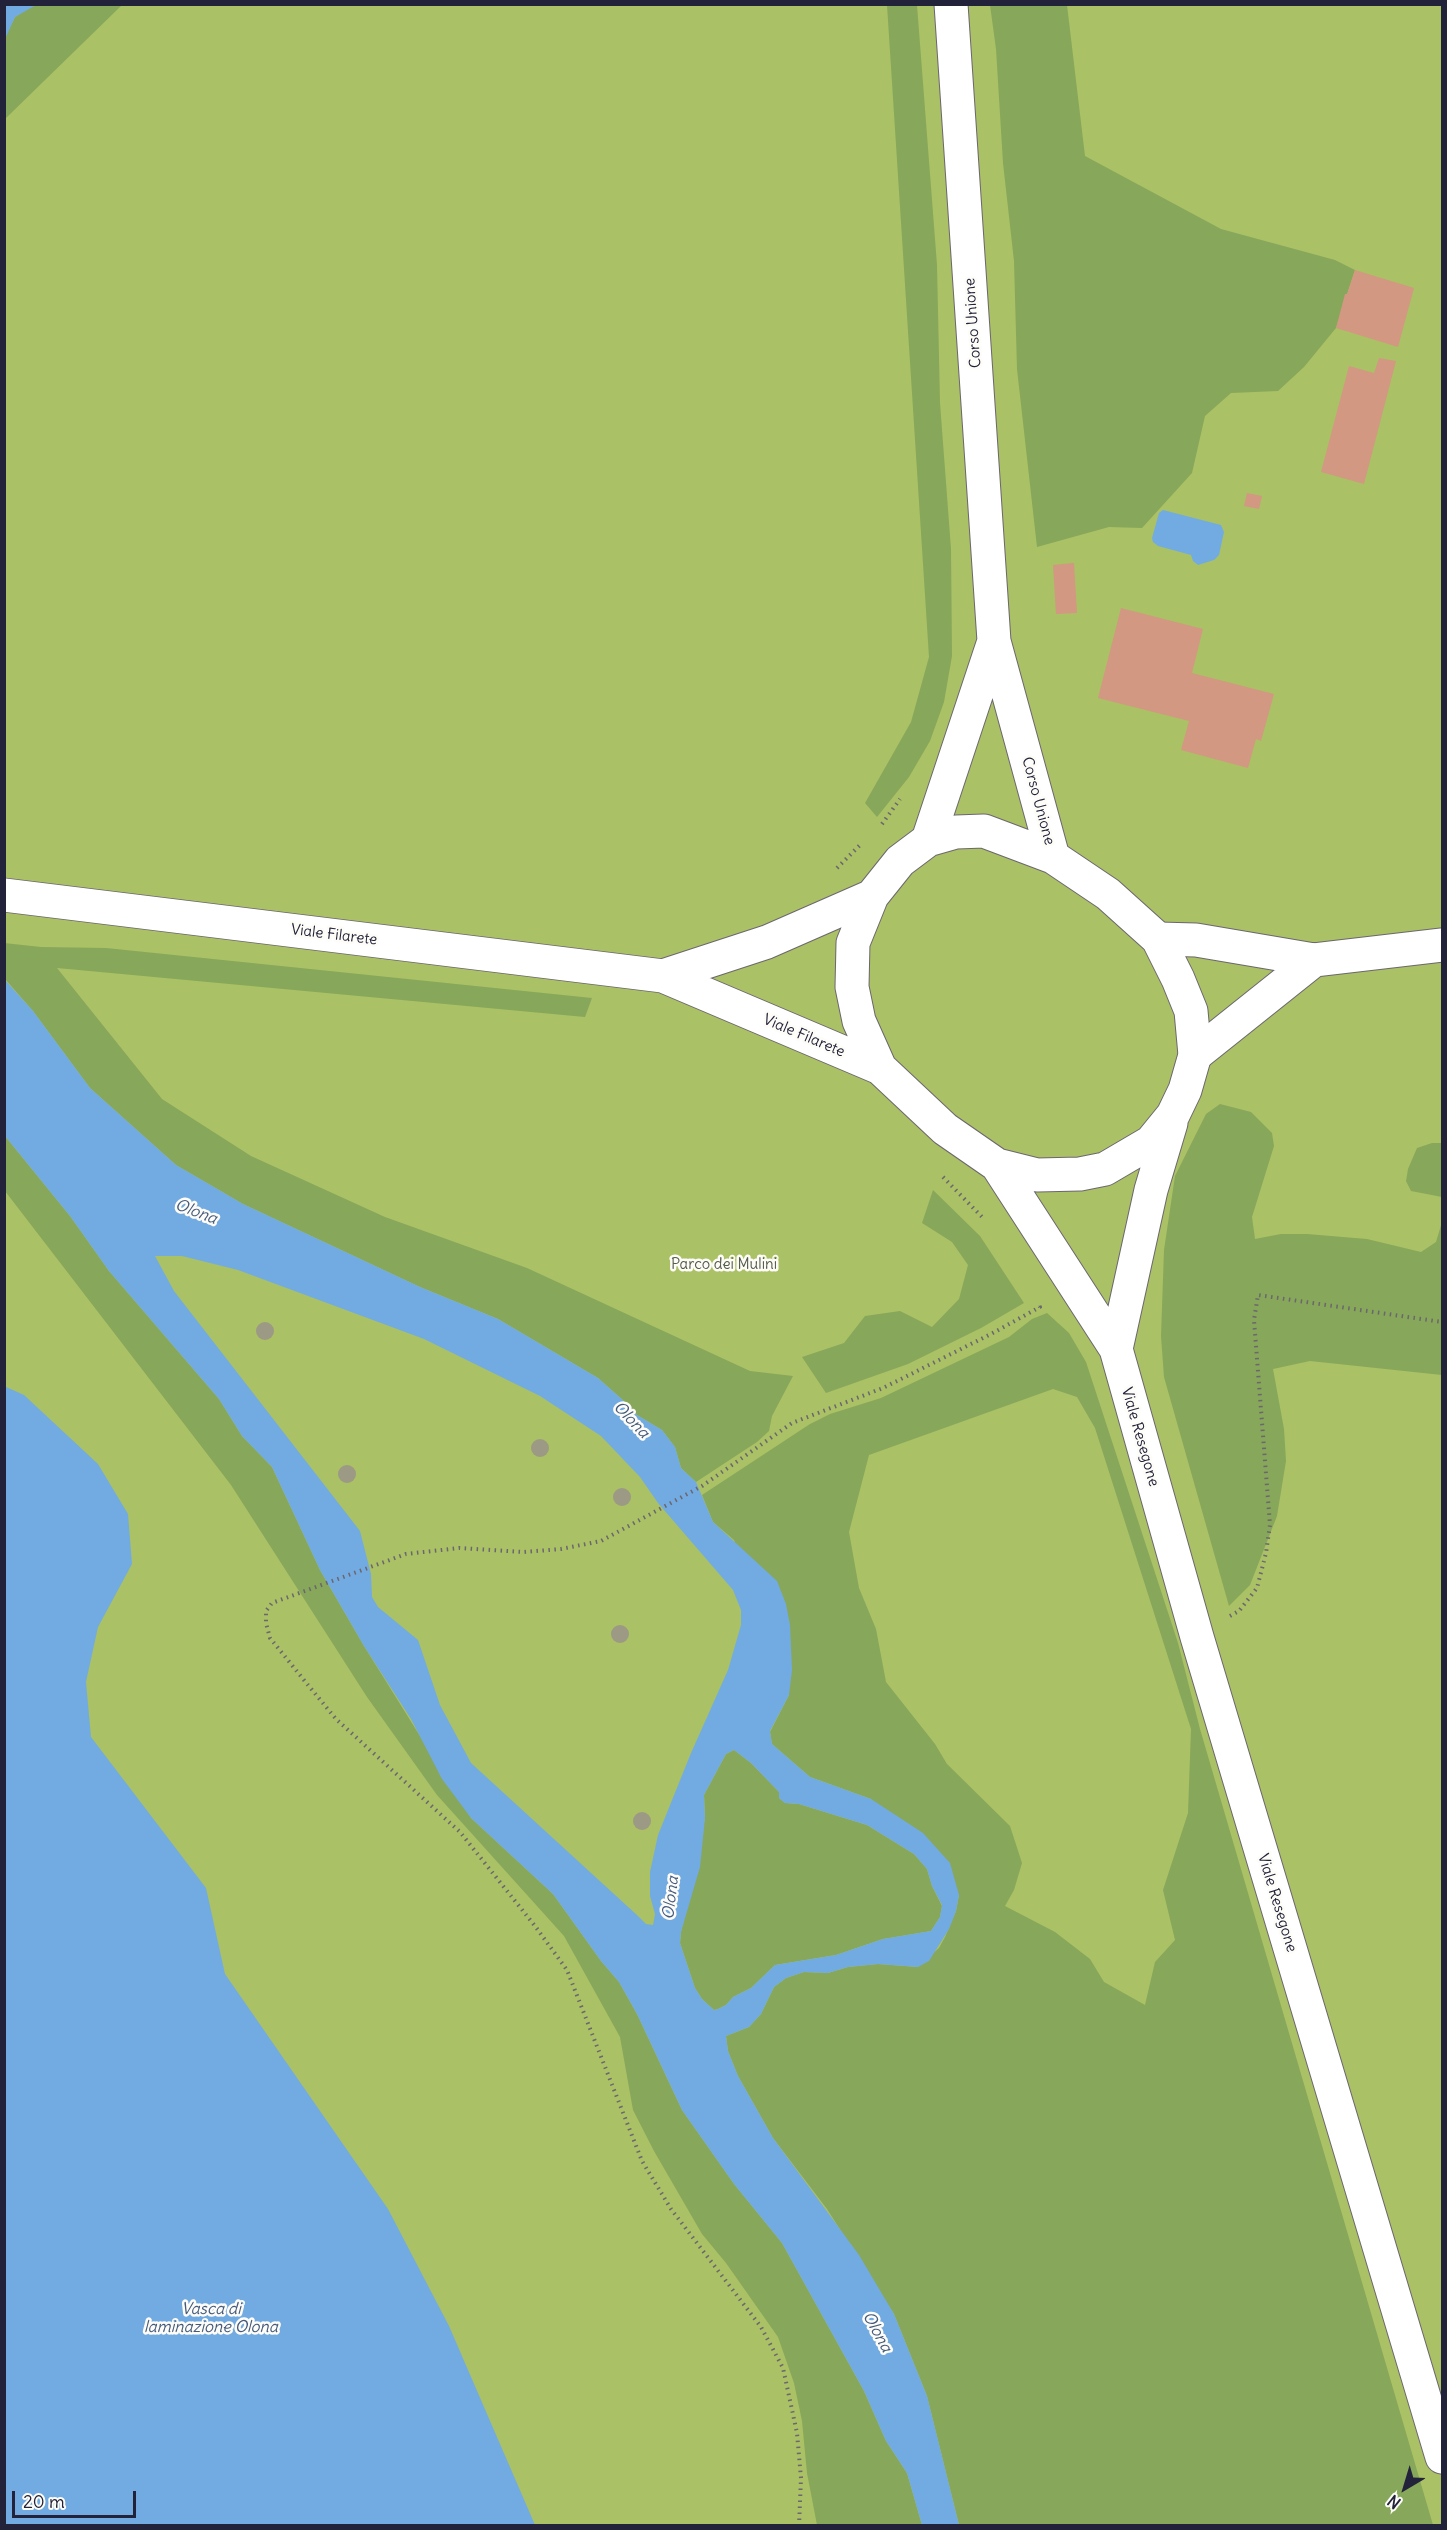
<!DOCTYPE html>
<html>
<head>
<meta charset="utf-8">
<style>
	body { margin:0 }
	#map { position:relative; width:1447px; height:2530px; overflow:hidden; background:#f6e5cd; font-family:Delius,sans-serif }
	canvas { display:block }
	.frame { position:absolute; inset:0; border:6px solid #22223b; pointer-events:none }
	.north { position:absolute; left:1375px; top:2458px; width:60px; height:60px; -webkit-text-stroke:4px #fdfcf7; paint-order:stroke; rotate:218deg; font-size:16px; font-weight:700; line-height:24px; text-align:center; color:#22223b }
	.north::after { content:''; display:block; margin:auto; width:21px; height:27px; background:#22223b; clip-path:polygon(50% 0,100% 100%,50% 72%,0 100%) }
	.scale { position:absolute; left:12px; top:2491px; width:124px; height:27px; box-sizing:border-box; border:3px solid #22223b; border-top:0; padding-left:8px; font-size:18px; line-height:21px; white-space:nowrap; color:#22223b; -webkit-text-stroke:4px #fdfcf7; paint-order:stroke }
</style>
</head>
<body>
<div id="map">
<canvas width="1447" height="2530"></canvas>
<div class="frame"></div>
<div class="north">N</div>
<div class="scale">20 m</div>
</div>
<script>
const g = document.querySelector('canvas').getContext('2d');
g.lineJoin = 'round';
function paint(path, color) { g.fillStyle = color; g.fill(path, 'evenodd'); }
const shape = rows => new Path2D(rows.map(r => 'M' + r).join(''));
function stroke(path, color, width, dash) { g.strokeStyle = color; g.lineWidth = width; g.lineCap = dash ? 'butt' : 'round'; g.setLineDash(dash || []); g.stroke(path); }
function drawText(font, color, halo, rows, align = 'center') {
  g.font = font + ' Delius,sans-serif'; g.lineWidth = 5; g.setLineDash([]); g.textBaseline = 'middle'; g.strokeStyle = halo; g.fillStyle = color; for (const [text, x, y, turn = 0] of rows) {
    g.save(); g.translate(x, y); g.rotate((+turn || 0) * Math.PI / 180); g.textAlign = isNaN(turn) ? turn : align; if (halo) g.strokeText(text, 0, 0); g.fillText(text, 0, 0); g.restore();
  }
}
const green = shape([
	[5,5,1442,5,1442,2525,5,2526]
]);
const forest = shape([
	[34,5,122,5,5,119,4,39,15,17],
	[887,5,917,5,937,265,940,403,951,549,952,656,944,702,930,741,909,777,877,817,865,803,911,722,929,657],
	[990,5,1067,5,1085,156,1221,229,1335,260,1355,270,1336,328,1304,367,1278,391,1231,393,1205,416,1192,473,1142,528,1109,527,1037,547,1017,369,1014,261,1003,163,996,49],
	[4,943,41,947,106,948,592,998,585,1017,57,968,162,1099,251,1156,385,1217,527,1268,750,1371,793,1376,772,1416,769,1431,757,1442,696,1482,681,1468,675,1447,662,1430,632,1412,625,1402,598,1378,498,1319,420,1287,243,1204,176,1165,90,1088,33,1011,5,979],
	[1220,1104,1251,1112,1272,1133,1274,1146,1252,1217,1255,1239,1281,1234,1307,1234,1367,1239,1421,1252,1436,1242,1442,1222,1442,1375,1310,1361,1273,1369,1284,1429,1286,1461,1277,1516,1250,1585,1229,1606,1164,1377,1161,1336,1164,1250,1175,1176,1206,1114],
	[5,1136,70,1216,109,1271,219,1399,242,1436,272,1467,320,1570,364,1646,471,1818,553,1894,601,1961,619,1982,637,2014,682,2110,734,2184,782,2243,864,2391,886,2441,907,2473,922,2525,817,2525,807,2473,802,2421,794,2383,778,2337,726,2263,702,2234,654,2151,633,2110,620,2037,564,1936,437,1795,367,1697,231,1485,5,1191],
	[1432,1143,1442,1143,1442,1197,1411,1191,1406,1181,1408,1169,1417,1148],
	[933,1190,980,1236,1024,1303,981,1328,908,1364,826,1393,802,1357,844,1343,865,1316,900,1311,932,1327,959,1299,968,1265,952,1242,922,1223],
	[1047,1313,1069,1333,1086,1362,1178,1643,1200,1729,1433,2525,959,2525,927,2396,894,2314,827,2209,773,2138,738,2076,728,2051,726,2036,749,2027,761,2014,774,1987,786,1978,804,1972,828,1973,848,1967,878,1964,918,1967,939,1948,945,1937,956,1911,959,1895,871,1799,810,1777,772,1744,770,1732,789,1695,734,1540,713,1522,702,1495,810,1424,830,1414,881,1398,1009,1337,1032,1319],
	[1053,1389,1077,1397,1095,1428,1191,1729,1188,1813,1163,1890,1175,1940,1155,1962,1145,2005,1104,1982,1090,1959,1055,1932,1005,1906,1014,1890,1022,1863,1010,1826,947,1764,935,1744,886,1682,876,1629,859,1588,849,1532,869,1455],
	[734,1750,751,1763,779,1792,779,1798,785,1803,799,1804,867,1825,914,1854,927,1869,932,1886,942,1906,940,1917,931,1931,883,1939,836,1955,775,1965,751,1988,733,1997,726,2005,718,2009,714,2010,702,1999,695,1988,680,1943,681,1932,705,1818,704,1795,726,1754]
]);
const water = shape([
	[5,4,36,5,15,17,5,39],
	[1163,510,1221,525,1224,532,1219,555,1214,560,1198,565,1193,561,1191,555,1158,546,1153,542,1152,538,1159,513],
	[4,979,33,1011,90,1088,176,1165,243,1204,420,1287,498,1319,598,1378,625,1402,632,1412,662,1430,675,1447,681,1468,696,1482,713,1522,777,1581,786,1604,790,1625,792,1670,789,1695,770,1731,772,1744,810,1777,871,1799,923,1833,950,1863,959,1895,956,1911,949,1929,929,1961,918,1967,878,1964,848,1967,828,1973,804,1972,786,1978,774,1987,761,2014,749,2027,726,2036,728,2051,738,2076,773,2138,859,2255,894,2314,927,2396,959,2525,922,2525,907,2473,886,2441,864,2391,782,2243,734,2184,682,2110,637,2014,619,1982,601,1961,553,1894,471,1818,442,1779,411,1719,364,1646,320,1570,272,1467,242,1436,219,1399,109,1271,70,1216,5,1136],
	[155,1256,182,1256,238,1270,424,1339,540,1396,601,1436,640,1477,658,1503,733,1590,741,1610,741,1625,728,1670,691,1753,658,1835,650,1872,650,1896,655,1914,653,1925,646,1924,638,1916,471,1763,440,1705,418,1640,378,1607,372,1597,371,1574,360,1531,174,1291],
	[734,1750,751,1763,779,1792,779,1798,785,1803,799,1804,867,1825,914,1854,927,1869,932,1886,942,1905,940,1917,931,1931,883,1939,836,1955,775,1965,751,1988,733,1997,726,2005,718,2009,714,2010,702,1999,695,1988,680,1943,681,1932,700,1867,705,1818,704,1795,726,1754],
	[4,1386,24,1395,98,1464,128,1514,132,1564,98,1627,86,1682,91,1737,206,1888,225,1974,388,2209,449,2326,535,2525,5,2525]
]);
const building = shape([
	[1355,270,1414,288,1398,347,1336,328,1345,294,1347,294],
	[1379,358,1396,361,1364,484,1321,472,1349,366,1374,373],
	[1247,493,1262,496,1259,509,1244,506],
	[1074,563,1077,613,1056,614,1053,565],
	[1121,608,1203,629,1192,673,1274,694,1261,741,1256,739,1248,768,1181,750,1189,721,1098,698]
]);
const path = shape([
	[882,824,900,799],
	[837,868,861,844],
	[943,1177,984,1219],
	[1230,1616,1239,1611,1257,1588,1266,1553,1270,1525,1254,1320,1258,1295,1442,1322],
	[799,2526,801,2478,797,2433,783,2368,761,2327,671,2209,642,2161,567,1970,535,1926,460,1832,336,1719,308,1685,270,1638,266,1623,266,1611,272,1603,406,1554,459,1548,524,1552,561,1549,601,1541,702,1486,792,1423,883,1388,991,1334,1040,1307,1038,1304]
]);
const street = shape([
	[1158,939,1196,940,1314,960,1442,945],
	[1195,1055,1314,960]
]);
const secondary = shape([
	[951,4,994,641,1053,857],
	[984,831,1053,857,1108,894,1158,939,1178,979,1191,1011,1195,1055,1185,1090,1173,1115,1151,1142,1105,1169,1080,1174,1037,1175,997,1165,945,1129,880,1068,859,1021,852,987,853,943,872,896,900,861,928,840,956,832,984,831],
	[928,840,994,641],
	[4,895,663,976,880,1068],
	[663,976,767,942,872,896],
	[997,1165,1116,1349,1197,1637,1442,2457],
	[1116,1349,1151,1190,1171,1123]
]);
const trees = [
	[265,1331],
	[540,1448],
	[347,1474],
	[622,1497],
	[620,1634],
	[642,1821]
];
const streetNames = [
	["Corso Unione",973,323,-94],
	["Corso Unione",1038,801,75],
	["Viale Filarete",334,935,7],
	["Viale Filarete",804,1036,23],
	["Viale Resegone",1140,1437,74],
	["Viale Resegone",1277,1903,73]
];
const parkNames = [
	["Parco dei Mulini",724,1265]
];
const waterNames = [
	["Olona",196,1212,21],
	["Olona",631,1420,46],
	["Olona",671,1898,-83],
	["Vasca di",211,2309],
	["laminazione Olona",211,2327],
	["Olona",877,2332,61]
];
paint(green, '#aac166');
paint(forest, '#87a75b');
paint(water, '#72abe1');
paint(building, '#d29881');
stroke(street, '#6c666e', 35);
stroke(secondary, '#6c666e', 35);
stroke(path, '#6c666e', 4, [1.5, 4.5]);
stroke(street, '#fff', 33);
stroke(secondary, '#fff', 33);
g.fillStyle = '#9c9985';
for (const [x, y] of trees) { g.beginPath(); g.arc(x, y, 9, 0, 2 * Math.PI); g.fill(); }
drawText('15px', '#22223b', '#fdfcf7', streetNames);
drawText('15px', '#525a4a', '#fdfcf7', parkNames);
drawText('italic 16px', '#42597d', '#fdfcf7', waterNames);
</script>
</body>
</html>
